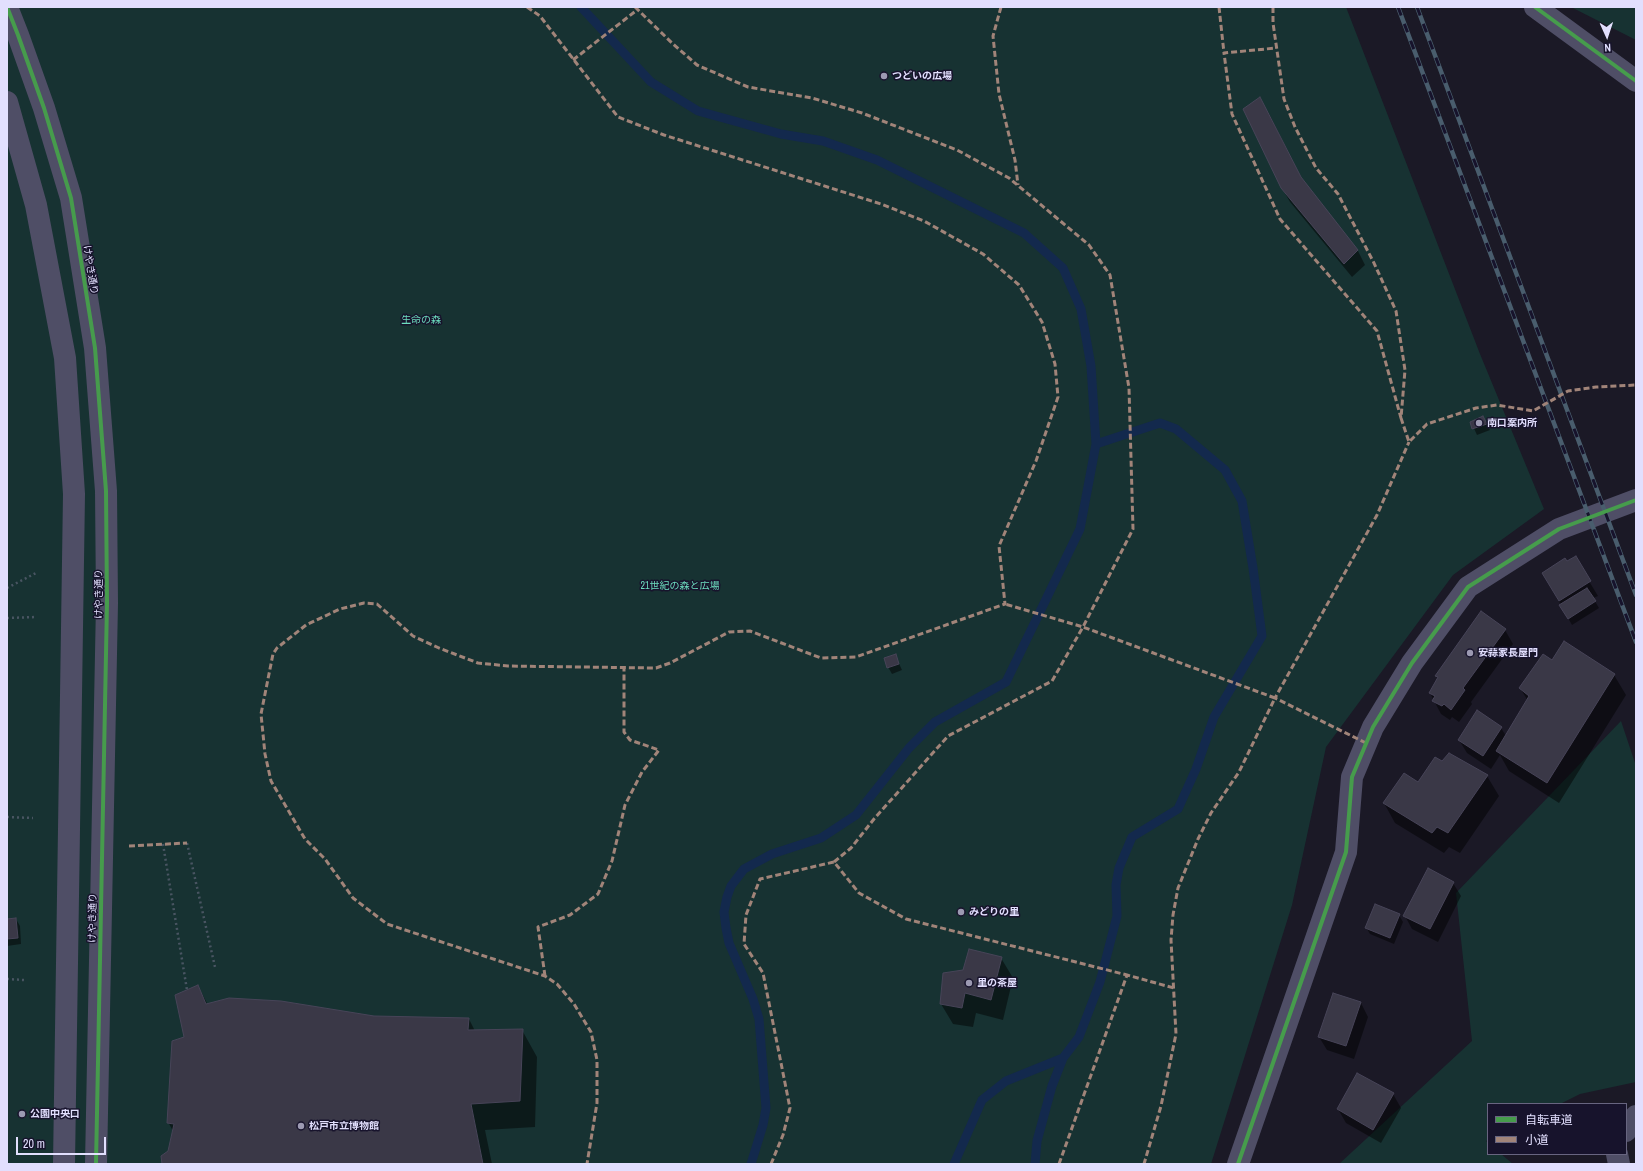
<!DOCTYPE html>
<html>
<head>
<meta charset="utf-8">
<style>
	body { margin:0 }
	#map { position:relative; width:1643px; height:1171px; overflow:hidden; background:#1b1926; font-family:"Archivo Narrow","Noto Sans JP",sans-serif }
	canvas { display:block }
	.frame { position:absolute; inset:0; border:8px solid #e2dffe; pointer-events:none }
	.legend { position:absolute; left:1487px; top:1103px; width:140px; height:52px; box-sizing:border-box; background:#17132c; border:1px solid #686580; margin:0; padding:5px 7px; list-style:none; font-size:12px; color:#e2dffe }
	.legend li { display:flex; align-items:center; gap:8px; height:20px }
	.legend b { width:20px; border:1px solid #686580 }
	.north { position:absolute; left:1587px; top:16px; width:40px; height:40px; -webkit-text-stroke:3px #17132c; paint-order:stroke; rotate:177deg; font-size:11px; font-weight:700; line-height:16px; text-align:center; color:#e2dffe }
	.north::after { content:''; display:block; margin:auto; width:14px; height:18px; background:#e2dffe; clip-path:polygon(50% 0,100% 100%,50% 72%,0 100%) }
	.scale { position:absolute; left:16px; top:1137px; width:90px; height:18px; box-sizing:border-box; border:2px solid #e2dffe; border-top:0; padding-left:5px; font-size:12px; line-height:14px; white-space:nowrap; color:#e2dffe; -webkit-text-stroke:3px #17132c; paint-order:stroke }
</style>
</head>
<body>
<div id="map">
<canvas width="1643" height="1171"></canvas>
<div class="frame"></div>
<ul class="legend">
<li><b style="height:5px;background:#469c4c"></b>自転車道</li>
<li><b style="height:5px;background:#a18479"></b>小道</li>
</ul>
<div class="north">N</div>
<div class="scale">20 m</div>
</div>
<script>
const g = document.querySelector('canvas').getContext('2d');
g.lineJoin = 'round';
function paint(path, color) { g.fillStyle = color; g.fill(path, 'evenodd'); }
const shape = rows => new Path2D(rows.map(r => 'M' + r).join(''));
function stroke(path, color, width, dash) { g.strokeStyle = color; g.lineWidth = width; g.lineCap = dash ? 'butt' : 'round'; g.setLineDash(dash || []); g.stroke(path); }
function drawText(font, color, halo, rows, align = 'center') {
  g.font = font + ' "Archivo Narrow","Noto Sans JP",sans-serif'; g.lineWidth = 3; g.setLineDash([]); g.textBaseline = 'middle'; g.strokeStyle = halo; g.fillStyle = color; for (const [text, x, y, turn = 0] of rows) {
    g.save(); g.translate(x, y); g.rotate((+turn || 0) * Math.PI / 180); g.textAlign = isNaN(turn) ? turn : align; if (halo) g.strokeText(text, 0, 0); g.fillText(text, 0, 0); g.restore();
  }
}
const green = shape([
	[7,7,1346,7,1480,354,1544,509,1453,575,1326,747,1292,905,1211,1164,7,1164],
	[1571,7,1636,7,1636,40],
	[1621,721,1636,766,1636,1082,1580,1094,1560,1104,1488,1104,1488,1140,1486,1141,1488,1143,1488,1154,1501,1154,1513,1164,1339,1164,1472,1041,1456,893]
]);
const shadow = shape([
	[1268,112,1303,181,1358,251,1365,265,1352,277,1290,202,1282,188],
	[1483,417,1490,430,1477,435,1471,422],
	[1575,558,1598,596,1593,598,1599,608,1572,625,1551,587,1567,563],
	[1481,613,1505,630,1513,644,1471,702,1472,704,1459,722,1452,717,1450,720,1441,714,1430,693,1438,679,1436,676],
	[895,655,902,670,892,674,888,667],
	[1552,662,1614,675,1626,695,1559,803,1509,771,1500,755,1491,769,1467,753,1459,740,1501,728,1506,736,1528,701,1520,688],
	[1442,762,1487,776,1499,796,1460,853,1449,847,1444,853,1395,823,1384,803,1419,783],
	[1453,883,1461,896,1438,942,1412,929,1405,916],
	[1399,915,1403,922,1394,944,1370,934,1366,927],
	[16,919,20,926,21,944,7,946,7,920],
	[1001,958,1013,978,1003,1020,976,1013,973,1027,953,1024,941,1004,964,970],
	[198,986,208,1005,373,1017,469,1019,475,1031,522,1030,537,1057,535,1127,485,1130,492,1164,163,1164,168,1152,173,1131,168,1122,185,1037],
	[1361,1003,1368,1017,1354,1059,1327,1050,1319,1037],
	[1393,1094,1401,1108,1381,1143,1346,1123,1338,1109]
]);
const stream = shape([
	[581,7,651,82,698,111,781,134,823,141,877,160,1024,233,1063,268,1081,309,1091,366,1096,444,1080,529,1006,682,935,722,909,748,856,815,821,838,772,854,744,869,731,886,727,897,724,912,726,928,729,943,753,999,759,1019,766,1108,763,1125,751,1164],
	[954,1164,982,1100,1006,1081,1063,1058],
	[1035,1164,1037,1141,1052,1086,1063,1058,1079,1037,1100,982,1117,916,1116,885,1119,868,1132,837,1178,809,1196,769,1214,717,1262,636,1253,568,1242,501,1225,470,1176,429,1160,423,1096,444]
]);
const building = shape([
	[1260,97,1301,177,1358,250,1344,264,1281,188,1243,109,1260,97],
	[1483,416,1487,424,1472,429,1470,422,1483,416],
	[1576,556,1591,581,1559,601,1542,573,1565,558,1567,561,1576,556],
	[1587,588,1596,601,1568,619,1559,605,1587,588],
	[1481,611,1506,629,1463,688,1465,690,1451,710,1444,704,1442,706,1432,701,1435,696,1429,693,1438,677,1435,676,1481,611],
	[1564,641,1615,674,1547,783,1496,751,1529,696,1519,688,1543,654,1552,660,1564,641],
	[896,654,899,664,887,668,884,658,896,654],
	[1477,710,1502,727,1483,756,1458,740,1477,710],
	[1449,753,1488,775,1448,833,1437,827,1432,833,1383,803,1404,773,1418,782,1435,757,1442,761,1449,753],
	[1428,868,1454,882,1430,929,1403,916,1428,868],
	[1375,904,1400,914,1390,938,1365,928,1375,904],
	[16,918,18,938,7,939,7,919,16,918],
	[969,949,1002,957,991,1000,965,993,962,1008,940,1004,943,973,963,970,969,949],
	[198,985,206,1004,229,998,281,1001,374,1016,469,1018,468,1030,523,1029,520,1101,471,1104,483,1164,162,1164,161,1156,168,1151,174,1124,167,1123,172,1041,184,1037,175,995,198,985],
	[1333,993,1361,1002,1346,1046,1318,1037,1333,993],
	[1357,1073,1394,1093,1373,1130,1337,1109,1357,1073]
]);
const path = shape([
	[7,588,36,573],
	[7,618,36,617],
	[7,817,33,818],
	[187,843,215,967],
	[163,844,187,990],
	[7,979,24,980]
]);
const minor = shape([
	[7,7,18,35,44,108,71,198,95,348,106,491,107,603,96,1164],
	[1535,7,1636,81],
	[7,102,36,205,65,358,74,494,64,1164],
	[1626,1131,1629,1123,1636,1116],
	[1617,1154,1619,1164],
	[1238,1164,1346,852,1352,777,1373,727,1412,663,1468,587,1559,529,1636,500]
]);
const rail = shape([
	[1398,7,1636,642],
	[1417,7,1636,595]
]);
const quiet = shape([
	[527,7,540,16,618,117,664,135,881,204,924,221,983,254,1019,285,1042,322,1055,364,1058,397,1036,461,999,546,1005,604,856,657,821,658,750,631,729,632,670,663,656,668,508,666,478,663,439,648,413,636,377,604,364,603,340,609,306,625,277,648,273,654,261,714,265,754,271,781,305,839,325,859,353,898,387,924,545,976,557,984,574,1004,591,1032,597,1060,597,1103,587,1164],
	[635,7,672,43,697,65,748,87,812,98,862,113,957,150,1009,178,1089,245,1110,275,1129,388,1133,529,1083,627,1005,604],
	[1001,7,993,36,999,94,1015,160,1018,185],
	[1219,7,1224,53],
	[1273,7,1273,23,1284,99,1295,127,1316,168,1338,194,1374,263,1396,311,1405,370,1401,418,1377,331,1280,219,1232,114,1224,53,1276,48],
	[573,60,637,10],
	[1401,418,1409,442,1427,424,1476,408,1497,405,1533,411,1568,391,1596,387,1636,385],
	[1366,743,1275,698,1377,515,1409,442],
	[129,846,187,843],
	[834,862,851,848,874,819,948,736,1052,681,1083,627,1275,698,1239,772,1211,813,1198,839,1178,888,1173,915,1171,940,1176,1034,1161,1106,1144,1164],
	[545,976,538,927,570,915,598,894,612,861,625,805,642,772,659,750,630,740,624,732,624,668],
	[771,1164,783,1135,790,1108,763,973,744,944,746,915,760,879,834,862,859,893,906,919,1127,975],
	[1059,1164,1127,975,1174,988]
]);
const cycleway = shape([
	[7,7,18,35,44,108,71,198,95,348,106,491,107,603,96,1164],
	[1535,7,1636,81],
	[1238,1164,1346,852,1352,777,1373,727,1412,663,1468,587,1559,529,1636,500]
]);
const markers = [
	[884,76,4,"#9c9ab2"],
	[1479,423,4,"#9c9ab2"],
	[1470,653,4,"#9c9ab2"],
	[961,912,4,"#9c9ab2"],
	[969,983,4,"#9c9ab2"],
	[22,1114,4,"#9c9ab2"],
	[301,1126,4,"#9c9ab2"]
];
const poiNames = [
	["つどいの広場",892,76],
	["南口案内所",1487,423],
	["安蒜家長屋門",1478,653],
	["みどりの里",969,912],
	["里の茶屋",977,983],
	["公園中央口",30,1114],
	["松戸市立博物館",309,1126]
];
const streetNames = [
	["けやき通り",90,270,81],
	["けやき通り",99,594,-90],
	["けやき通り",93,918,-89]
];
const parkNames = [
	["生命の森",421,320],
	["21世紀の森と広場",680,586]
];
paint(green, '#173232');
paint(shadow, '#0007');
stroke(stream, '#13294d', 9);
paint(building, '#3a3847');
stroke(building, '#474458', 1);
stroke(path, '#495562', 2.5, [2, 3]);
stroke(minor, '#4f4e66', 22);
stroke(rail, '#495d6d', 4.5);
stroke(rail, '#17132c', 3, [9]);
stroke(quiet, '#a18479', 3, [6, 3]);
stroke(cycleway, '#469c4c', 4);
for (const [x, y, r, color] of markers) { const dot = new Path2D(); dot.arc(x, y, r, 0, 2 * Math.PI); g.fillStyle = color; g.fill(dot); stroke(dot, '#17132c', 1.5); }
drawText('bold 10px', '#e2dffe', '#17132c', poiNames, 'left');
drawText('10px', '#e2dffe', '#17132c', streetNames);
drawText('10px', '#6cddbe', '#17132c', parkNames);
</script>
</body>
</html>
